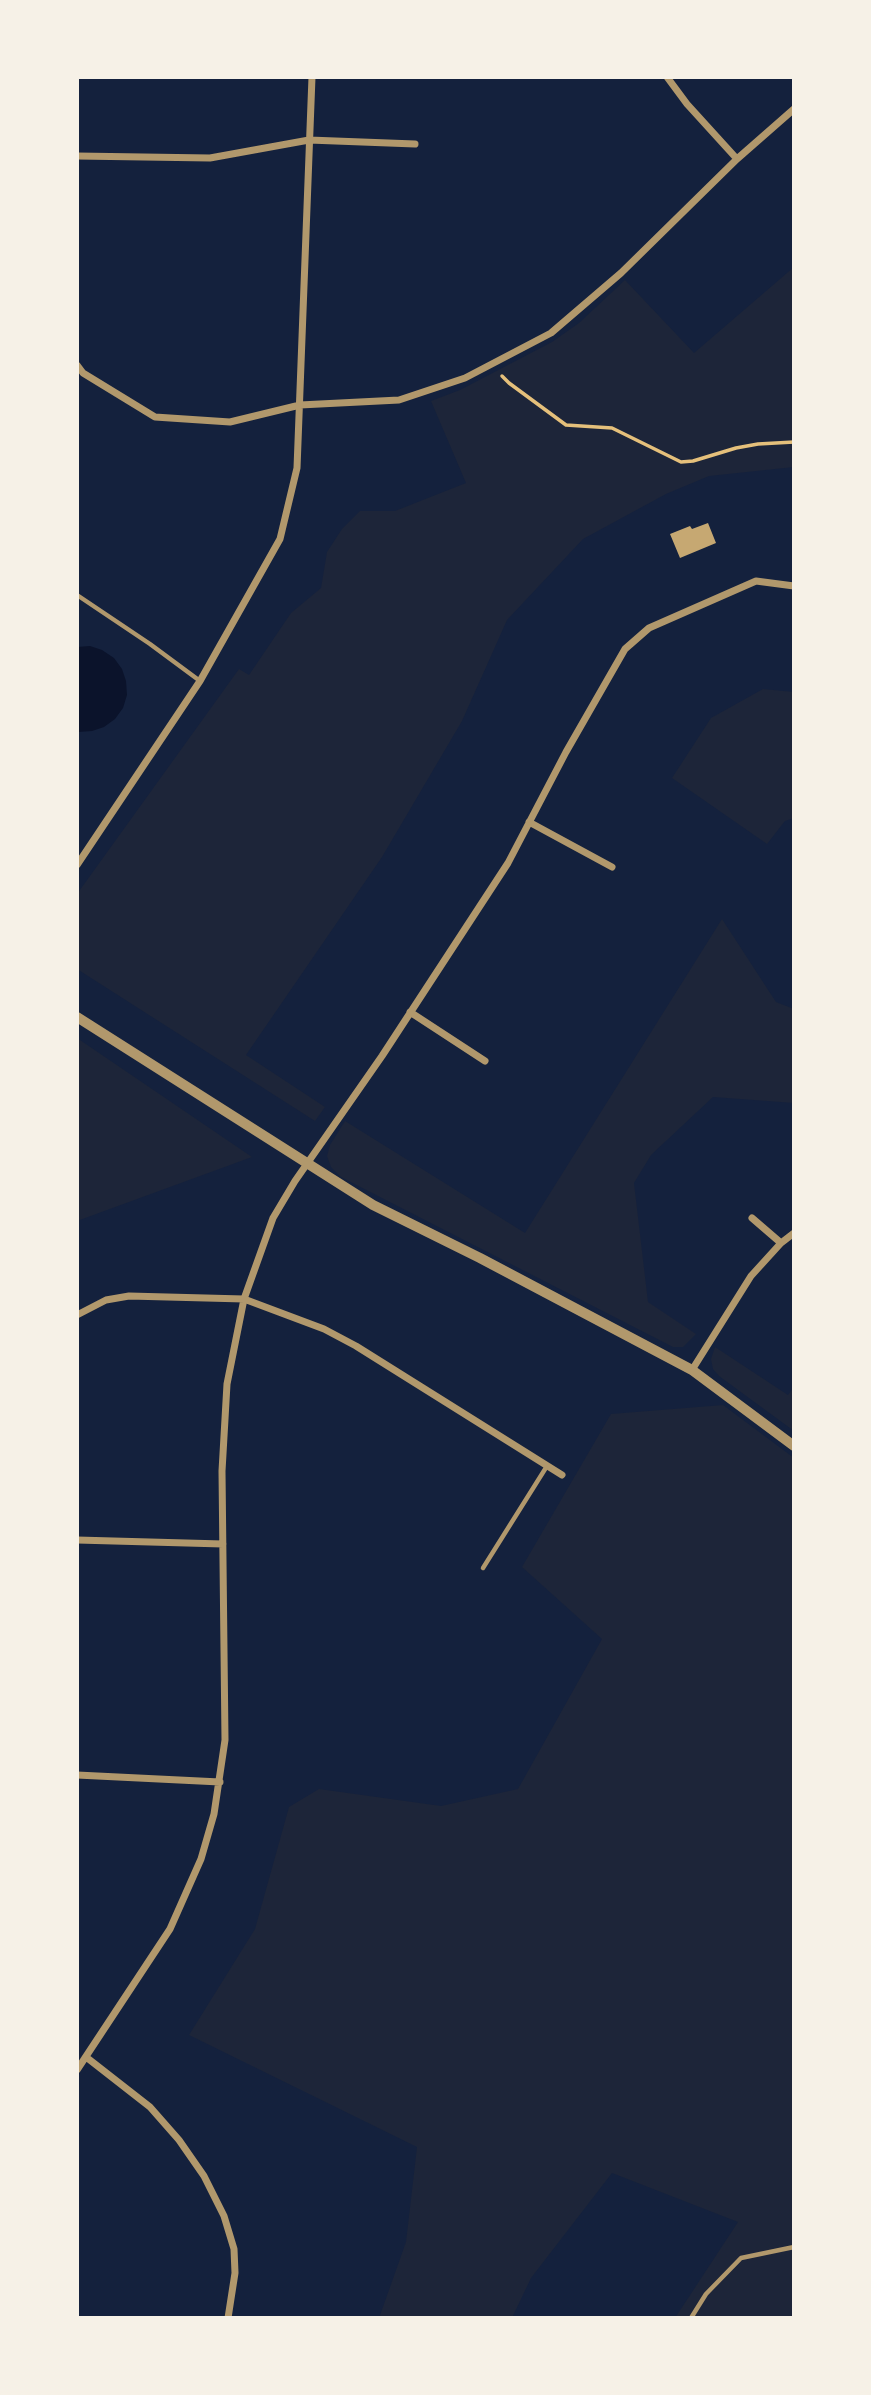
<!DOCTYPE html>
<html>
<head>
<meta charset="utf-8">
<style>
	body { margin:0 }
	#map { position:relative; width:871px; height:2395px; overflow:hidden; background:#14213d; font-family:Commissioner,sans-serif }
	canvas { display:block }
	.frame { position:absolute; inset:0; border:79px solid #f6f1e7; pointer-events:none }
</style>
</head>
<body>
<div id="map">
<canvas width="871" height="2395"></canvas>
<div class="frame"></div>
</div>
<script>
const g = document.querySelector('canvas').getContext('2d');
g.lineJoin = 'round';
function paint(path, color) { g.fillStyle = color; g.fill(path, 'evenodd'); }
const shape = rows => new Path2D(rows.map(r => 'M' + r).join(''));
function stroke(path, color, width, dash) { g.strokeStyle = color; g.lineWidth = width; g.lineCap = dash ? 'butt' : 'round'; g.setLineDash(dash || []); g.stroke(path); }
const green = shape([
	[794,267,794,467,709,476,666,494,583,539,507,620,462,721,382,857,246,1055,325,1107,315,1121,77,969,77,894,239,669,249,675,291,613,321,588,327,552,342,529,360,511,395,511,466,483,431,401,460,390,552,342,579,323,625,280,694,353],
	[763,689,794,692,794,818,785,821,767,844,672,778,711,718],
	[722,919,776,1002,794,1009,794,1103,713,1097,651,1155,634,1183,648,1302,696,1334,683,1347,673,1347,341,1177,331,1167,327,1156,330,1145,345,1121,525,1233],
	[77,1038,252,1157,77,1221],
	[715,1347,788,1395,794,1387,794,1431,719,1376,713,1369,711,1359],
	[723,1405,794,1458,794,2318,675,2318,738,2222,612,2173,531,2278,512,2318,379,2318,406,2242,417,2147,189,2035,255,1929,289,1807,319,1789,441,1806,518,1789,602,1639,522,1567,611,1414]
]);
const water = shape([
	[90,646,102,650,114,658,122,669,126,681,127,695,123,708,115,719,104,727,92,731,78,732,77,647]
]);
const building = shape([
	[708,523,716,543,680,558,670,534,690,526,692,529]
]);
const path = shape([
	[502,376,509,383,566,425,612,428,681,462,693,461,736,448,758,444,794,442]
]);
const service = shape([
	[77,595,150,644,200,681],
	[483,1568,547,1466],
	[691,2318,706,2294,741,2258,794,2247]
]);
const minor = shape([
	[667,77,687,104,737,159],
	[77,156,210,158,309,140,415,144],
	[77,365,83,373,155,417,230,422,300,405,399,400,465,378,551,333,621,273,737,159,794,109],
	[529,822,612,867],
	[77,865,200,681,280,539,297,468,312,77],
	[410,1012,485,1061],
	[752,1218,781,1243],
	[77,1315,106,1300,129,1296,244,1299,324,1329,356,1346,562,1475],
	[692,1370,751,1276,781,1243,794,1233],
	[77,1540,223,1544],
	[77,1775,220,1782],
	[86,2057,150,2107,179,2140,204,2176,224,2216,234,2249,235,2273,228,2318],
	[77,2070,170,1929,201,1859,214,1814,225,1740,222,1471,227,1384,244,1299,273,1218,295,1181,382,1056,508,863,566,752,625,649,649,628,756,581,794,586]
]);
const tertiary = shape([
	[77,1017,373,1205,480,1258,692,1370,794,1446]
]);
paint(green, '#1d2539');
paint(water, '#0b132b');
paint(building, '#c6a872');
stroke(path, '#e5c07b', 3.5);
stroke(service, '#b1986c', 4.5);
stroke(minor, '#b1986c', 7);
stroke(tertiary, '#b1986c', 10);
</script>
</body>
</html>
